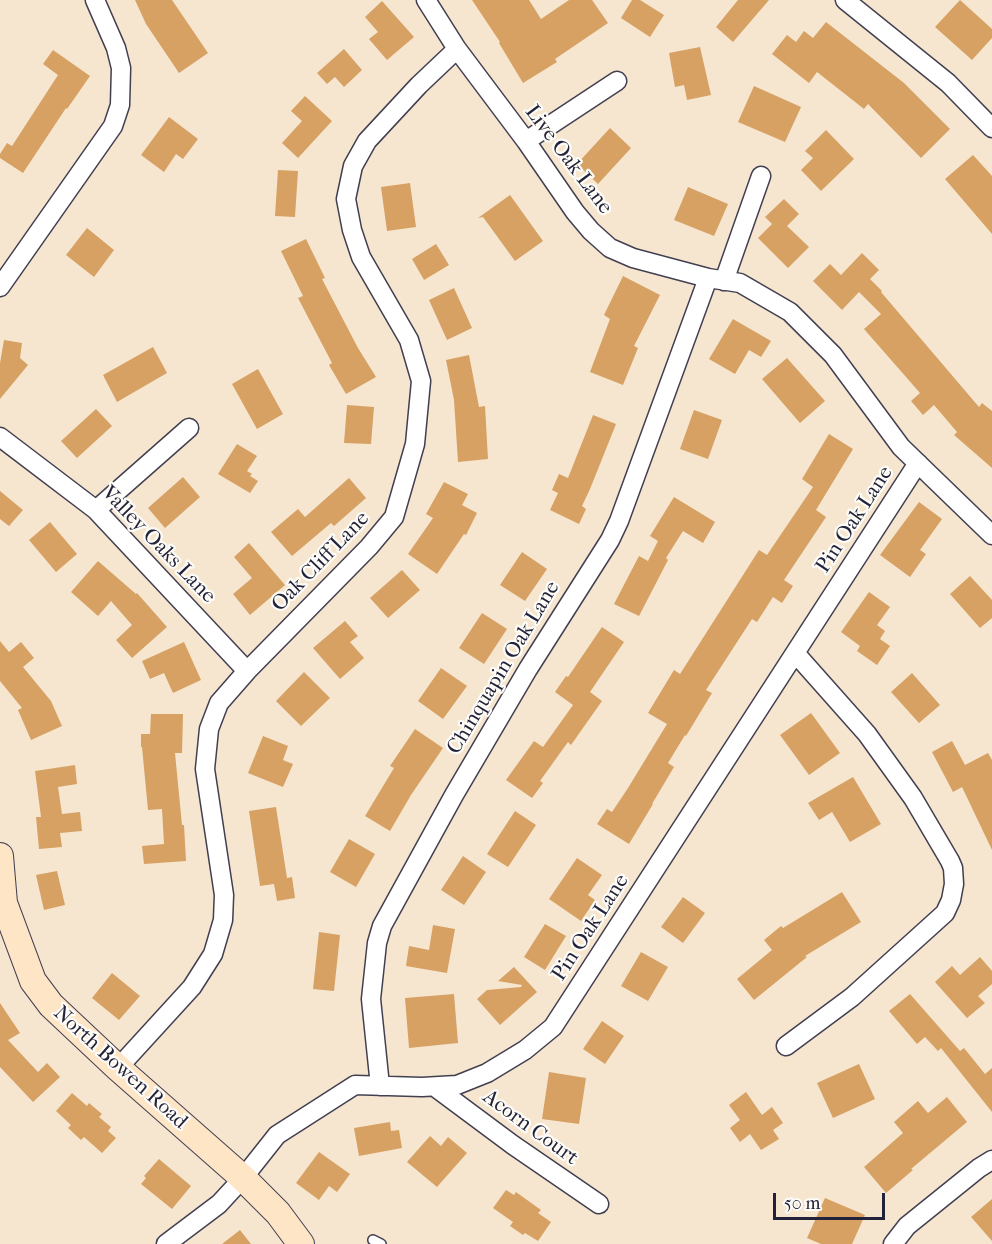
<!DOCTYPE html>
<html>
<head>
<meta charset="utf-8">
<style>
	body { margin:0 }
	#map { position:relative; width:992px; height:1244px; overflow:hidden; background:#f6e6d0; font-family:"IM FELL French Canon",serif }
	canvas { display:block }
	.scale { position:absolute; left:773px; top:1193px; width:112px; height:27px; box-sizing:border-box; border:3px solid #22223b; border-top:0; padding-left:8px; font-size:18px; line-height:21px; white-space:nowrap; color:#22223b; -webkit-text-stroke:4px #fdfcf7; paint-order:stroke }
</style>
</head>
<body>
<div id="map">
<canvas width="992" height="1244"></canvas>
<div class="scale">50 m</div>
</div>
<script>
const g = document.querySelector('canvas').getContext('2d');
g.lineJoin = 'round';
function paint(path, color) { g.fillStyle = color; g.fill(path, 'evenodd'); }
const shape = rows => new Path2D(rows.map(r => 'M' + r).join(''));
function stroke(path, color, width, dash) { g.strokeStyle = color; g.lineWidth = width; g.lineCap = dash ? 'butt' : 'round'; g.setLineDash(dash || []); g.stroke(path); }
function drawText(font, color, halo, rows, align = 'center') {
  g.font = font + ' "IM FELL French Canon",serif'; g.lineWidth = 4.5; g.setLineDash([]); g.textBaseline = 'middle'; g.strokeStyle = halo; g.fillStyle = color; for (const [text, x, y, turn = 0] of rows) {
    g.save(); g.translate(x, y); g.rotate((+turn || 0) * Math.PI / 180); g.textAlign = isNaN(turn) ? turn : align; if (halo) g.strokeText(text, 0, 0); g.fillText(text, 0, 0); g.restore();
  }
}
const building = shape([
	[135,0,172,0,208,53,179,73,146,24],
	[472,0,529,0,541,19,569,0,592,0,608,23,555,59,557,62,523,83,499,43,500,42],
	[632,0,640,0,664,15,650,37,621,18],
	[738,0,769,0,733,42,716,27],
	[960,0,992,29,992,38,972,60,935,27],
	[382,1,414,37,387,60,369,39,378,32,365,17],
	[826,22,904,83,950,129,921,158,868,104,864,109,817,72,809,83,772,54,787,35,796,42,804,31,813,38],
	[700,47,711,95,687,100,684,85,675,87,669,53],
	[344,49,362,70,344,87,335,77,327,84,317,73],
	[53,50,90,76,67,109,66,108,23,173,0,158,0,154,7,143,12,146,58,75,43,64],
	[754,86,801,107,785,142,738,122],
	[305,96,332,121,298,158,282,143,302,121,291,111],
	[169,117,198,139,183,159,176,154,164,172,141,155],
	[610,128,631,148,598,184,577,164],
	[826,130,854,159,821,191,801,170,813,158,805,151],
	[973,155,992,176,992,234,945,179],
	[278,170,298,171,295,217,275,216],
	[410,183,416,227,387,231,381,187],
	[688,187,728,204,714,236,674,220],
	[510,195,543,241,515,261,483,217,478,218],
	[784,199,799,214,787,226,809,247,788,268,758,238,772,224,765,217],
	[87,228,114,250,94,277,66,255],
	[306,239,325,278,322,279,358,348,376,377,346,394,329,365,332,363,298,298,303,296,281,251],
	[436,244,449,265,424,280,412,259],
	[862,253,879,270,870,279,882,291,881,292,927,346,979,407,982,403,992,411,992,468,954,435,957,432,934,405,923,415,911,401,920,393,864,329,881,314,859,292,842,310,813,281,830,264,841,275],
	[623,276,660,295,634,346,638,348,623,385,590,372,610,319,604,315],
	[454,288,472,328,447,340,429,300],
	[733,319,771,341,761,357,749,350,735,374,709,359],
	[4,340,22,343,20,358,28,365,0,399,0,363],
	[153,347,167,373,117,402,103,375],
	[469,355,479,407,485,406,488,459,458,462,454,400,446,360],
	[787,358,825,401,800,423,762,379],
	[258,369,283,414,257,429,232,384],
	[347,405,374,407,371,444,344,443],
	[96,409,112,426,77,458,61,441],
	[694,410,722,420,708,459,680,449],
	[593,415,616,424,590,489,582,506,586,509,579,524,550,510,558,493,552,490,559,474,568,478],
	[829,434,853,449,816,510,826,517,784,580,793,586,782,603,773,597,757,622,752,619,706,690,712,693,686,736,685,735,668,763,674,767,652,804,653,804,629,844,597,824,607,809,612,812,628,788,667,724,648,713,674,670,680,674,759,550,767,555,813,487,802,479],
	[237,444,257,456,247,471,252,474,250,476,258,481,250,493,218,474],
	[183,477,200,497,165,528,148,508],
	[349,478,366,498,334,526,331,523,292,556,271,532,298,509,305,517],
	[444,482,468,494,462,505,477,513,466,535,464,534,437,574,408,554,433,518,426,514],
	[0,491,23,510,9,526,0,519],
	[674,497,715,522,703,543,683,531,666,558,668,560,639,616,614,604,639,556,648,561,658,541,650,536],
	[919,502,942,519,920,550,926,554,910,577,880,555],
	[50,522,77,554,56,572,29,540],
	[249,543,285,585,250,615,233,594,252,578,234,557],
	[522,552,547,569,525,601,500,585],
	[98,561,136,594,137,593,167,627,132,658,116,640,132,625,111,601,98,616,71,592],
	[402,570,420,590,388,618,370,598],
	[970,576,992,600,992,618,980,628,950,594],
	[869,592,890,607,877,625,885,631,880,639,890,646,877,665,857,651,860,646,841,632],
	[482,613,507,629,484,664,459,648],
	[345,621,358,636,350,642,364,658,340,679,313,648],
	[602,627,624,642,590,692,602,701,571,745,568,742,540,781,543,783,532,798,506,780,534,741,543,747,573,705,555,692,566,676,568,677],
	[0,641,9,652,21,642,34,658,23,667,51,701,62,726,31,740,18,710,22,708,0,681],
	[184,642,201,680,173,693,164,673,150,679,142,661],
	[441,668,467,686,443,719,418,701],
	[304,672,330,698,301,726,276,701],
	[912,673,940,705,919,723,891,692],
	[811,713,840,753,809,775,780,735],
	[151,714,183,714,182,753,175,753,182,825,184,825,186,861,144,864,142,846,164,844,162,809,148,810,142,747,141,747,141,734,150,734],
	[415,729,443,748,411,795,390,831,365,816,394,768,390,766],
	[263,736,288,746,283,760,293,764,283,787,248,773],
	[952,741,965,765,988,753,992,760,992,850,962,787,953,792,932,752],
	[75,765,77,784,58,787,62,814,80,812,82,831,60,833,62,847,39,849,36,817,41,817,35,771],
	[853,777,881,824,850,842,832,812,819,820,808,803],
	[276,807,287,878,292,877,295,898,277,901,274,884,260,886,249,811],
	[515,811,536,825,508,867,487,854],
	[349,839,375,854,356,887,330,872],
	[463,856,486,872,464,905,441,890],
	[577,858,602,875,588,895,595,900,581,921,549,899],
	[57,871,65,905,44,910,36,875],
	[842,892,861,922,805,956,807,957,754,1000,737,979,772,950,764,940,781,926,783,928],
	[683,897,705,913,683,943,661,927],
	[545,924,566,936,545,970,524,957],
	[433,925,455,929,447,973,406,966,409,946,429,950],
	[319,932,340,935,334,991,313,989],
	[641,952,668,967,648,1001,621,986],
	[980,957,992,971,992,984,978,996,985,1003,967,1018,935,982,952,966,960,975],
	[514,967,537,992,500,1025,477,999,487,990,521,987,522,985,498,981],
	[112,973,140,996,119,1020,92,998],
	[454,994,458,1043,409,1048,405,998],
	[910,994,960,1051,964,1048,985,1074,992,1068,992,1112,941,1048,938,1051,925,1037,917,1044,889,1011],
	[0,1003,20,1033,8,1040,38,1072,47,1063,60,1077,33,1102,0,1067],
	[602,1021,624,1036,605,1064,583,1049],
	[859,1064,875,1099,833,1118,817,1083],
	[549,1072,586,1078,579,1124,542,1119],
	[746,1092,762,1115,772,1107,783,1123,773,1130,779,1139,761,1150,750,1134,740,1142,730,1128,740,1120,729,1105],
	[72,1093,87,1106,89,1103,102,1114,99,1117,111,1127,108,1131,116,1138,102,1153,84,1137,81,1140,68,1128,71,1125,56,1111],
	[947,1097,967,1122,911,1169,913,1170,886,1193,864,1167,903,1133,894,1122,918,1101,928,1113],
	[390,1122,391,1131,399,1130,402,1148,359,1156,354,1128],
	[430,1136,441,1146,448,1137,467,1153,437,1187,407,1162],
	[319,1152,350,1174,337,1192,329,1186,319,1200,296,1183],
	[159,1159,191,1186,172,1209,141,1184,146,1178,144,1176],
	[506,1190,514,1195,516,1192,541,1210,538,1213,551,1222,538,1241,525,1233,523,1235,510,1226,513,1222,493,1208],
	[825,1198,865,1215,852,1244,821,1244,807,1238],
	[992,1199,992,1241,971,1217],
	[240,1230,251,1244,222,1244]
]);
const lane = shape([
	[373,1240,381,1244]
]);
const street = shape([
	[426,0,457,49,526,141,575,212,591,231,610,248,633,258,708,278,740,283,790,312,833,355,901,447,992,535],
	[845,0,948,83,992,128],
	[526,141,617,81],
	[724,281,761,176],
	[0,287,113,126,120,105,121,68,116,48,95,0],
	[0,437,96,510,247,671],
	[96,510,189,428],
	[786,1046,852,997,945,913,951,900,954,884,953,868,950,861,913,798,867,734,796,654],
	[118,1068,192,987,213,954,223,920,224,895,205,769,209,729,219,703,247,671,369,547,394,517,415,444,421,381,409,340,361,257,352,230,346,199,353,166,367,141,419,85,457,49],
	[380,1086,371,999,377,943,382,926,454,795,528,669,610,540,619,521,708,278],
	[435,1087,513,1145,599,1204],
	[166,1244,219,1204,243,1178,277,1135,355,1085,422,1087,457,1085,487,1073,525,1050,553,1027,918,463],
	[893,1244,907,1226,979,1168,992,1160]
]);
const secondary = shape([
	[0,856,4,903,33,981,51,1005,118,1068,243,1178,278,1213,301,1244]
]);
const streetNames = [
	["Live Oak Lane",568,160,53],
	["Pin Oak Lane",855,520,-57],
	["Valley Oaks Lane",158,545,46],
	["Oak Cliff Lane",321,562,-46],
	["Chinquapin Oak Lane",504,668,-59],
	["Pin Oak Lane",591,928,-57],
	["North Bowen Road",120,1068,42],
	["Acorn Court",530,1128,36]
];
paint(building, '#d6a163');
stroke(lane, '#423f51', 12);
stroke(street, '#423f51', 21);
stroke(secondary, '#423f51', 28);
stroke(lane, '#fff', 9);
stroke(street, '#fff', 18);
stroke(secondary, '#fde5c5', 26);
drawText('21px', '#22223b', '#fdfcf7', streetNames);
</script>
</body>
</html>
